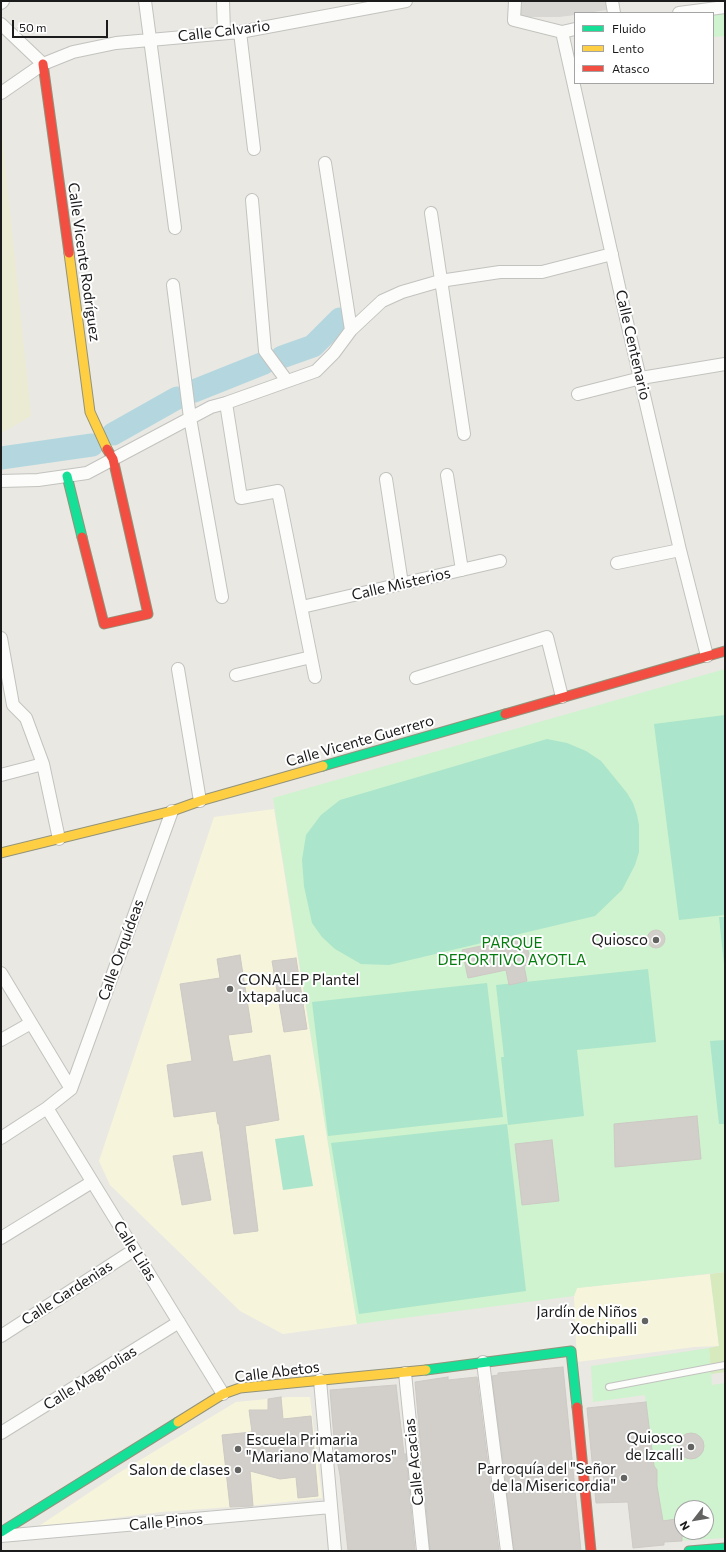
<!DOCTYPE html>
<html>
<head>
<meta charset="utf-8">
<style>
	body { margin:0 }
	#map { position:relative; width:726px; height:1552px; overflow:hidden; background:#eae8e2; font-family:Commissioner,sans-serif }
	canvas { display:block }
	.frame { position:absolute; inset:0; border:2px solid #1b1b1b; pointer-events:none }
	.legend { position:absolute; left:574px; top:12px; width:140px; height:72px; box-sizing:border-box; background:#fff; border:1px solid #a4a4a4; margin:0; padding:5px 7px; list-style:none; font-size:12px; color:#1b1b1b }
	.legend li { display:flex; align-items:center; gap:8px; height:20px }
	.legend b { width:20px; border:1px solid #a4a4a4 }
	.north { position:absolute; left:674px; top:1500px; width:40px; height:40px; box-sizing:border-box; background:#fff; border:1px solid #a4a4a4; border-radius:50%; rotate:239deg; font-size:11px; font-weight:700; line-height:16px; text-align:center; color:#1b1b1b }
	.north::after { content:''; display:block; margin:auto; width:14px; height:18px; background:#636361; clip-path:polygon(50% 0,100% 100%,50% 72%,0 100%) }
	.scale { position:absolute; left:12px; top:20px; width:96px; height:18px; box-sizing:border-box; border:2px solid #1b1b1b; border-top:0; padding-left:5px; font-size:12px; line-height:14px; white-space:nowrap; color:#1b1b1b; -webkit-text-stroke:3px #fff; paint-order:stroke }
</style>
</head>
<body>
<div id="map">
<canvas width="726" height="1552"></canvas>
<div class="frame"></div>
<ul class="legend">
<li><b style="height:5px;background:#16e098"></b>Fluido</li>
<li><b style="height:5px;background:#ffcf43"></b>Lento</li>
<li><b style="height:5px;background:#f24e42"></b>Atasco</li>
</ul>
<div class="north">N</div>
<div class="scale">50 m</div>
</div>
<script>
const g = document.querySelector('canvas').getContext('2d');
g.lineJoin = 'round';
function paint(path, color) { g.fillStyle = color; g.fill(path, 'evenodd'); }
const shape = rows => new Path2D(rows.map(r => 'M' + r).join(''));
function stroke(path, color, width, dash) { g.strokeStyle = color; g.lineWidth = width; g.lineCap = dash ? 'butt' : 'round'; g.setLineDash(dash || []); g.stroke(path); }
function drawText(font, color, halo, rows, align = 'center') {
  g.font = font + ' Commissioner,sans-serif'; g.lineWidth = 4; g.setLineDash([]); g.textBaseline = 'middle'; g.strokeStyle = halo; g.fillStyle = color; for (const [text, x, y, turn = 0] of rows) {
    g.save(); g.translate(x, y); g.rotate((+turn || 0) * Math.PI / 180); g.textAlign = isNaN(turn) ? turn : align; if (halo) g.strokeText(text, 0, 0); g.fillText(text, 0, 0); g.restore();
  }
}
const education = shape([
	[274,809,357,1324,283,1334,240,1311,110,1185,99,1161,214,817],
	[710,1274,719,1346,694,1347,577,1362,574,1296,577,1288],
	[289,1397,310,1397,322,1498,258,1505,161,1512,36,1528,117,1474,236,1402]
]);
const religious = shape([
	[518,1,612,1,614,9,587,13,575,13,575,15,559,17,521,17]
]);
const farmland = shape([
	[1,135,2,135,31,416,1,433]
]);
const grass = shape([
	[725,1272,725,1372,711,1374,709,1348,719,1346,710,1274]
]);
const park = shape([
	[725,8,725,36,713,37,713,13],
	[725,669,725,1272,577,1288,574,1296,357,1324,273,798],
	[709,1348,712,1385,725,1383,725,1538,663,1542,645,1395,593,1402,591,1366],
	[682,1508,706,1508,706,1532,682,1532]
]);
const pitch = shape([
	[725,715,725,915,679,920,654,724],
	[547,739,567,743,586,751,601,761,627,793,633,803,637,815,639,825,639,852,635,865,622,890,595,916,389,965,361,964,335,949,322,937,312,923,304,886,302,860,306,835,321,815,340,800],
	[719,917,725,917,725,974],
	[648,969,656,1042,577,1050,584,1116,508,1125,501,1057,504,1057,496,985],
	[487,983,503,1117,328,1136,312,1002],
	[725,1040,725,1124,719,1124,710,1041],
	[507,1124,526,1291,359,1314,331,1143],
	[304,1135,313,1186,283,1190,275,1139]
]);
const river = shape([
	[282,357,313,346,340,319],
	[194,391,264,363],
	[113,434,177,398],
	[1,458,92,445]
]);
const building = shape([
	'647 939a9 9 0 1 1 18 0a9 9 0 1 1-18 0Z',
	[525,937,531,964,524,966,527,981,509,985,506,970,468,978,462,950,525,937],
	[240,955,252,1032,228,1035,233,1062,270,1055,279,1120,245,1126,258,1231,234,1234,219,1124,218,1124,216,1111,174,1117,167,1065,192,1061,180,984,220,978,217,959,240,955],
	[296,958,307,1029,284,1032,272,961,296,958],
	[697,1116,701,1159,615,1167,614,1124,697,1116],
	[552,1140,559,1201,522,1205,515,1144,552,1140],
	[202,1152,211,1200,182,1205,173,1156,202,1152],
	[563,1367,581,1551,514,1551,492,1376,498,1375,498,1373,563,1367],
	[448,1377,448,1380,477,1377,499,1551,430,1551,415,1382,448,1377],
	[396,1385,404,1454,406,1454,415,1551,348,1551,340,1475,335,1450,330,1390,396,1385],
	[281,1397,283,1419,311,1416,318,1496,298,1498,296,1477,280,1479,250,1471,253,1506,230,1507,222,1435,252,1432,249,1410,268,1410,268,1399,281,1397],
	[646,1402,654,1466,657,1470,657,1486,663,1521,682,1518,682,1541,664,1542,664,1545,633,1548,628,1502,596,1503,587,1408,646,1402],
	'678 1446a13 13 0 1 1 26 0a13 13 0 1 1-26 0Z'
]);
const lane = shape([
	[609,1387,725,1365]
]);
const street = shape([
	[145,1,175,228],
	[223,1,224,32],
	[515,1,514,20,562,32,575,29],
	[612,1,614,13],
	[1,3,3,1],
	[679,13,725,7],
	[1,24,43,64],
	[240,32,254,149],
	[562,32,626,318,680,550,707,656],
	[1,93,43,64,73,52,116,43,240,32,406,1],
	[325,163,351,330],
	[252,200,265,351,287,381],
	[431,213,464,434],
	[173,285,190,418,222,597],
	[578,394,641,378,725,364],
	[226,403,241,498,278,491,315,677],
	[447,475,462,570],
	[386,479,402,584],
	[1,481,38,480,87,473,211,407,226,403,316,371,334,353,351,330,382,301,402,292,440,281,500,272,542,272,612,254],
	[617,563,680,550],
	[302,607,500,561],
	[1,638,13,705,26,718,43,764,59,839],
	[178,669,200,801],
	[236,675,311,657],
	[416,678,547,637,562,697],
	[1,775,43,764],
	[1,973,71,1089],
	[1,1040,31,1023],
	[71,1089,172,811],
	[47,1108,223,1394],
	[1,1138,47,1108,71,1089],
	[1,1238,92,1182],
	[1,1336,134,1250],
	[483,1362,507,1551],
	[405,1373,423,1551],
	[320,1380,335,1551],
	[1,1433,179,1322],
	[1,1536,331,1507]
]);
const fast = shape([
	[67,476,82,537],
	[323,766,505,714],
	[426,1370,571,1351,577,1407],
	[1,1532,178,1422],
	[689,1551,725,1548]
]);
const slow = shape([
	[69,253,90,412,107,449],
	[1,853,172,811,200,801,323,766],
	[178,1422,223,1394,240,1388,426,1370]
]);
const jam = shape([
	[43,64,69,253],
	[82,537,104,624,148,614,113,459,107,449],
	[505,714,725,651],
	[577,1407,591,1551]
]);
const markers = [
	[656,940,4,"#636361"],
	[230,989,4,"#636361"],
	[645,1321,4,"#636361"],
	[691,1447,4,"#636361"],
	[238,1449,4,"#636361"],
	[238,1470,4,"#636361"],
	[624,1478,4,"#636361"]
];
const streetNames = [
	["Calle Calvario",224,31,-7],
	["Calle Vicente Rodríguez",84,262,82],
	["Calle Centenario",633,345,77],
	["Calle Misterios",401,584,-13],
	["Calle Vicente Guerrero",360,741,-16],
	["Calle Orquídeas",121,950,-70],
	["Calle Lilas",135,1251,58],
	["Calle Gardenias",67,1293,-33],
	["Calle Abetos",277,1372,-7],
	["Calle Magnolias",90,1378,-32],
	["Calle Acacias",414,1462,-96],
	["Calle Pinos",166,1522,-5]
];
const poiNames = [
	["Quiosco",648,940],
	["CONALEP Plantel",238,980,"left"],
	["Ixtapaluca",238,997,"left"],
	["Jardín de Niños",637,1312],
	["Xochipalli",637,1329],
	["Quiosco",683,1438],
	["de Izcalli",683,1455],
	["Escuela Primaria",246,1440,"left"],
	["\"Mariano Matamoros\"",246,1457,"left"],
	["Parroquía del \"Señor",616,1469],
	["de la Misericordia\"",616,1486],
	["Salon de clases",230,1470]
];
const parkNames = [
	["PARQUE",512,943],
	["DEPORTIVO AYOTLA",512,960]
];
paint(education, '#f6f5dc');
paint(religious, '#d8d7d4');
paint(farmland, '#ebebd4');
paint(grass, '#d6eabe');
paint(park, '#cef3ce');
paint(pitch, '#abe5cb');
stroke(river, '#b4d7df', 23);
paint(building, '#d2cfcb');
stroke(building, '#cdc9c4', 1);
stroke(lane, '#c2c2bf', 8);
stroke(street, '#c2c2bf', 14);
stroke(fast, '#92937b', 11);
stroke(slow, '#92937b', 11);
stroke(jam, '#92937b', 11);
stroke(lane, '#fcfcfb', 6);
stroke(street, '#fcfcfb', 12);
stroke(fast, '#16e098', 9);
stroke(slow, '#ffcf43', 9);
stroke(jam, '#f24e42', 9);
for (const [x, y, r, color] of markers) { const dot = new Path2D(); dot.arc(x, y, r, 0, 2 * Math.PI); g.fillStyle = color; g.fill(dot); stroke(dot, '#fff', 1.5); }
drawText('15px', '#1b1b1b', '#fff', streetNames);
drawText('15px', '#1b1b1b', '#fff', poiNames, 'right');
drawText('15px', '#057c0e', '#fff', parkNames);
</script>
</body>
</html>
